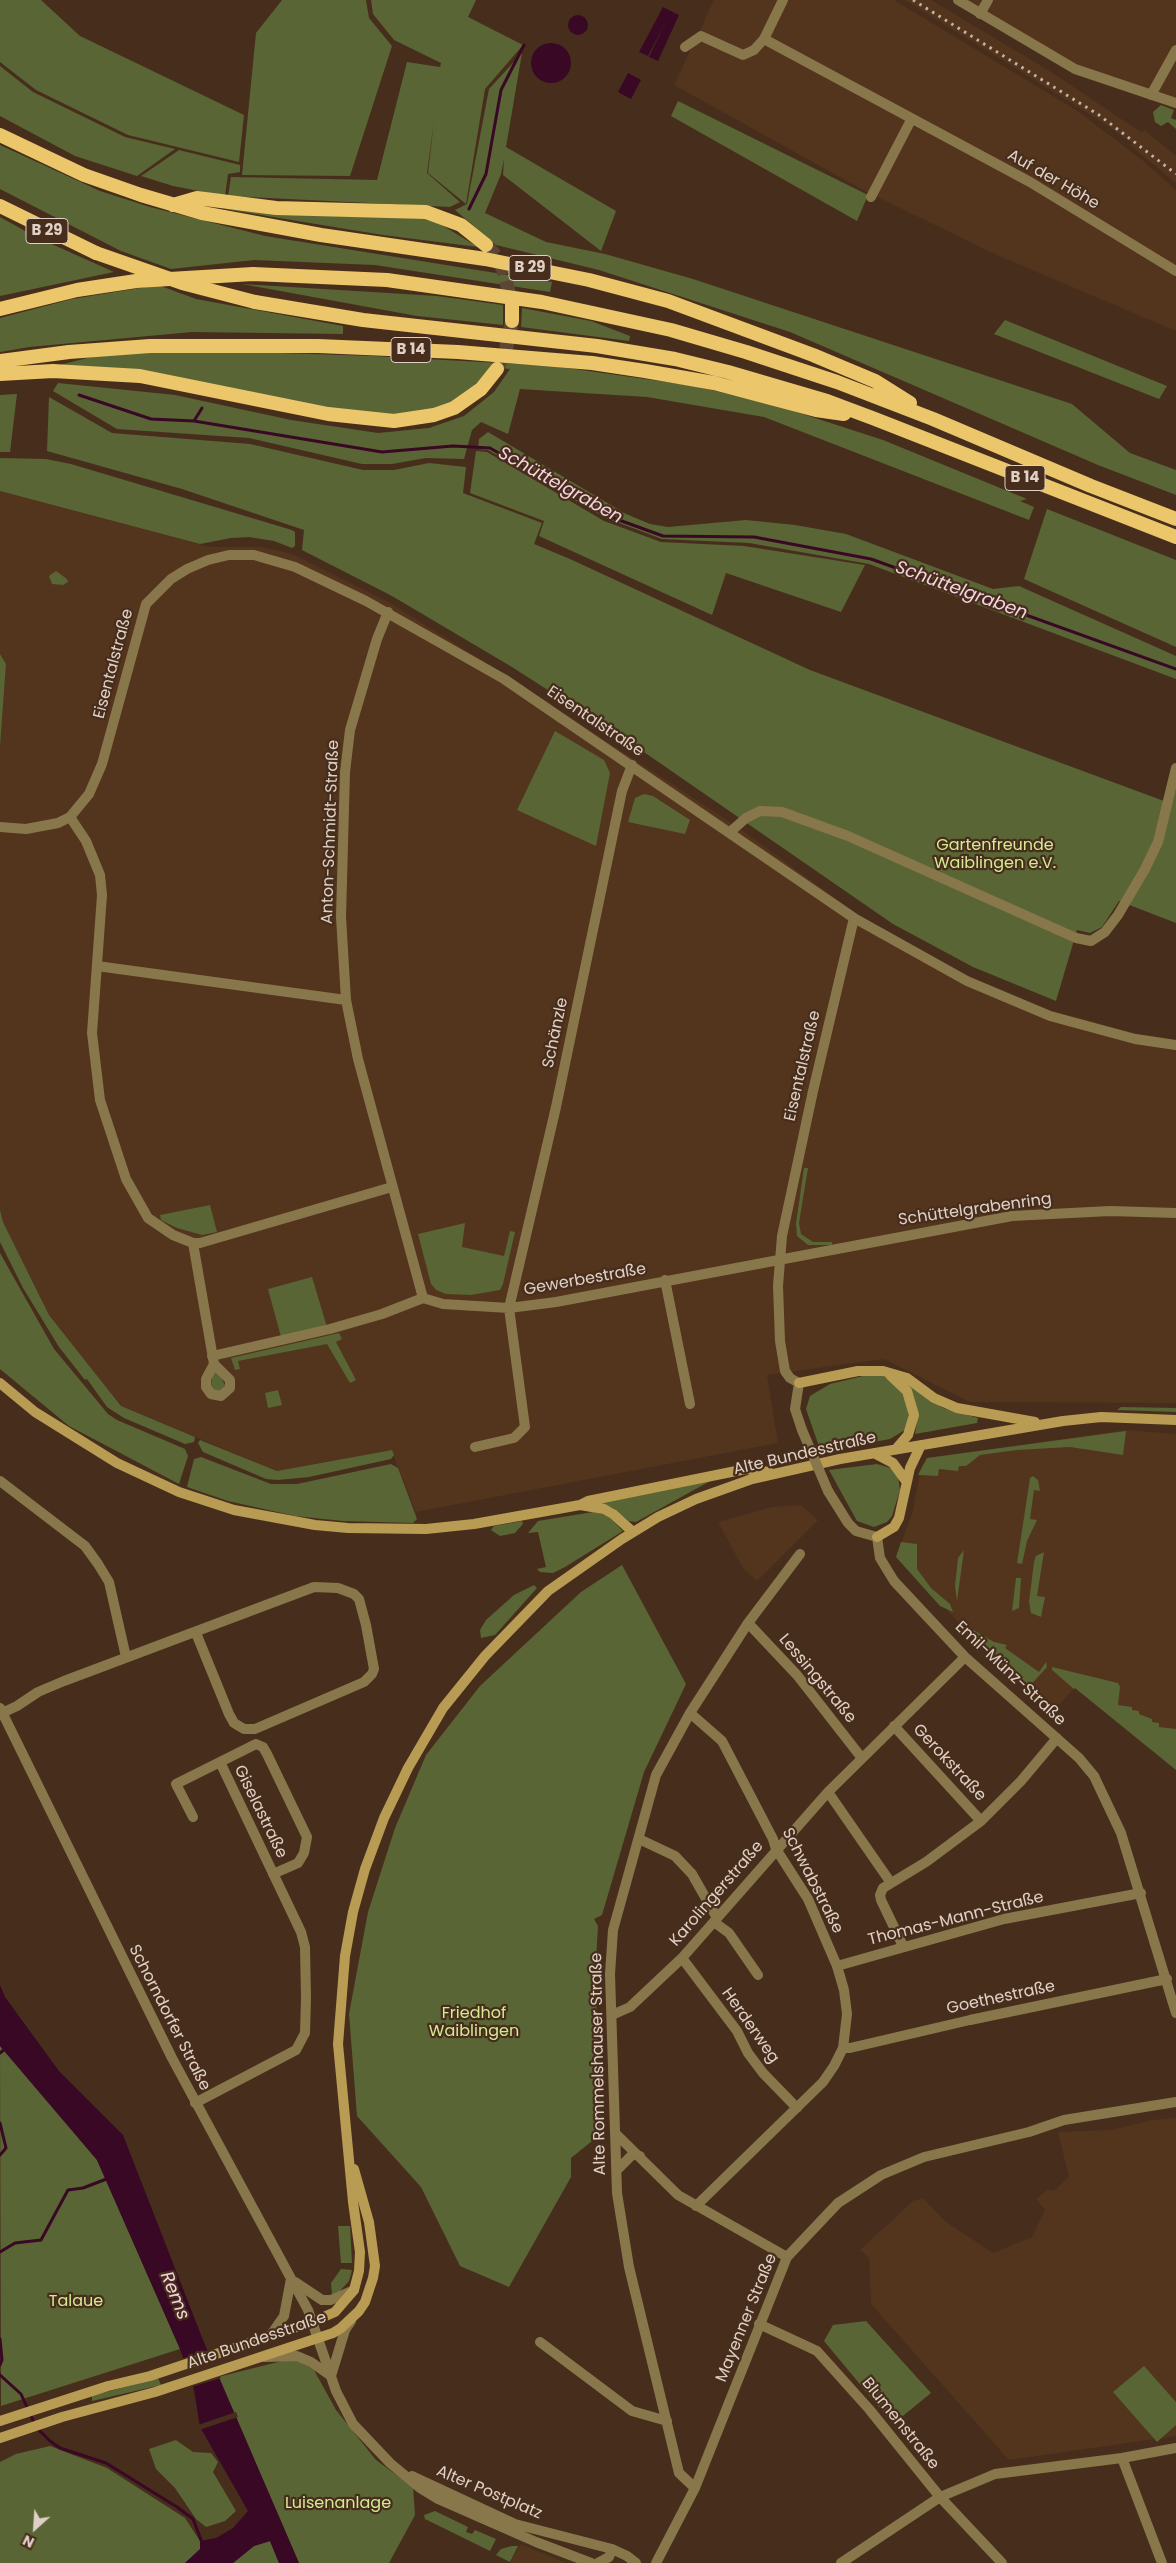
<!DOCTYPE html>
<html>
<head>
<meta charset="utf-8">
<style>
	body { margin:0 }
	#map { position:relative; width:1176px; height:2563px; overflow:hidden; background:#472e1c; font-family:Poppins,sans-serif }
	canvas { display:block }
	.north { position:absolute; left:10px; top:2503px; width:50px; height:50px; -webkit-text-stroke:4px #472e1c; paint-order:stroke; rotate:206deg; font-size:14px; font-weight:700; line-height:20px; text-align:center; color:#e0d0c5 }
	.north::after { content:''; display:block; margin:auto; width:18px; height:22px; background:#e0d0c5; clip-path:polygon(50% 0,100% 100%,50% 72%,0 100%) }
</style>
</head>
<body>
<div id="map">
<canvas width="1176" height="2563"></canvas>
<div class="north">N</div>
</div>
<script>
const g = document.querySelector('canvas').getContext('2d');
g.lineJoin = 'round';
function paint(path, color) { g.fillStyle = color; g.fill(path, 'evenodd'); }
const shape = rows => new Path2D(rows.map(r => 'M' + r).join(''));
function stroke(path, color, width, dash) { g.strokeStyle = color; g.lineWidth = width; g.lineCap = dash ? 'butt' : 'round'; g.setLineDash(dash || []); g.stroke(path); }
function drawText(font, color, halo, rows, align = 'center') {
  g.font = font + ' Poppins,sans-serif'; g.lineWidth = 4.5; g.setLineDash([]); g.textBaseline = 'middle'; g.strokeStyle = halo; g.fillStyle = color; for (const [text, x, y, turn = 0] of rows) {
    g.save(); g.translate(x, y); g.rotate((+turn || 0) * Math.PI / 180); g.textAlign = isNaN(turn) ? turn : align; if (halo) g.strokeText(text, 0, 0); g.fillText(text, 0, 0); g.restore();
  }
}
const built = shape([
	[714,0,894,0,1076,110,1141,159,1176,190,1176,331,999,256,863,190,674,85],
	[905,0,931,0,1053,73,1142,133,1144,130,1176,156,1176,183,1131,146,1132,143,1096,118],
	[959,0,1176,0,1176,103,1075,69],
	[0,491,210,547,261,547,292,554,390,603,507,676,736,826,857,914,968,976,1053,1011,1135,1033,1176,1040,1176,1403,970,1402,884,1359,767,1375,778,1443,416,1512,391,1450,277,1471,121,1406,49,1315,3,1222,0,1210,0,747,6,664,0,654],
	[1127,1430,1176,1434,1176,1770,1075,1688,1052,1712,975,1639,896,1557,913,1511,921,1467,927,1458],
	[801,1505,818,1520,757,1581,743,1568,718,1522,772,1507],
	[1176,2118,1176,2436,1009,2460,871,2304,869,2258,860,2250,913,2201,923,2198,946,2222,993,2253,1032,2237,1045,2210,1036,2199,1048,2189,1050,2191,1056,2189,1069,2177,1058,2132,1111,2130,1152,2120],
	[521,2544,566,2563,510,2563]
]);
const green = shape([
	[0,0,41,0,80,36,244,115,239,162,128,135,36,90,0,62],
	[282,0,366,0,369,18,392,46,350,176,242,175,256,33],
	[371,0,476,0,468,17,523,45,485,89,466,204,428,173,434,121,427,173,460,202,450,207,228,196,231,177,377,180,407,62,440,67,441,63,394,40,373,14],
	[522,53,506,147,616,211,601,251,503,175,504,159,501,174,485,213,546,242,605,254,693,279,1072,404,1130,453,1176,470,1176,495,1098,465,790,332,599,270,496,245,455,210,467,204,489,89],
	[0,66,33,92,125,137,175,149,137,176,75,156,0,116],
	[678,101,868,195,857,221,671,116],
	[1161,105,1174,110,1171,118,1176,120,1176,129,1168,122,1161,126,1155,122,1153,112],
	[0,145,100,191,150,207,265,236,552,282,550,292,375,265,254,260,171,269,121,251,0,189],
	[179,150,240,165,240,172,228,174,225,196,173,186,141,176],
	[224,209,432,219,478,247,383,235],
	[0,217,36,237,114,272,0,296],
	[242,284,437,296,503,305,503,325,417,316],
	[158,285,196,299,343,326,343,334,192,332,29,347,0,352,0,318,72,299],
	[522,308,591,321,630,336,629,341,521,327],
	[1005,320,1167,386,1159,399,994,334],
	[250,352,373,356,553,366,695,386,778,406,883,440,1027,499,1020,501,1034,507,1029,520,764,417,647,397,520,389,508,434,481,422,472,430,464,459,426,458,392,464,362,464,249,438,117,429,53,391,58,383,175,395,291,420,378,433,429,428,464,416,494,392,510,369,492,367,484,379,444,407,410,414,372,414,52,367,95,356,139,353],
	[17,394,10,452,0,452,0,395],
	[49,397,112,433,250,444,363,470,394,470,429,463,466,467,463,493,542,523,534,544,570,559,810,670,1172,804,1176,789,1176,923,1119,901,1102,927,1090,933,1077,930,1056,1001,973,967,893,924,641,750,512,667,392,596,302,550,304,530,182,489,47,451],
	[488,432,626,514,650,524,668,527,746,520,795,525,846,534,993,589,1019,586,1176,656,1176,679,869,564,749,543,662,539,606,518,488,450,478,449,479,439],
	[476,451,487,452,604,521,661,542,744,546,865,565,841,612,726,573,712,615,539,536,544,521,470,493],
	[0,458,46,459,71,464,292,530,295,532,295,546,292,548,274,541,249,537,231,538,200,544,0,491],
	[1047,509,1176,560,1176,647,1024,579],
	[56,571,67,579,68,582,63,585,52,584,49,576],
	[0,654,6,664,0,747],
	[555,731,604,760,610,773,596,846,517,810],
	[644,794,653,796,690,820,685,834,628,822,635,798],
	[804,1168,808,1168,799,1223,801,1234,813,1242,832,1242,832,1245,808,1245,797,1236,796,1223],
	[210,1205,217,1232,202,1235,177,1228,161,1220,160,1215],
	[0,1210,3,1222,49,1315,121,1406,195,1437,194,1442,185,1444,124,1418,107,1407,87,1379,85,1380,59,1347,23,1288,0,1242],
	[465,1223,462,1247,504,1256,510,1231,515,1232,503,1284,500,1290,471,1295,446,1294,436,1290,431,1284,418,1234],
	[0,1253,54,1349,108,1414,117,1420,185,1449,188,1456,179,1484,69,1426,0,1369],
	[312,1277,327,1327,281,1337,268,1289],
	[339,1333,342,1339,336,1342,356,1380,350,1383,327,1344,238,1361,240,1369,235,1370,231,1358],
	[217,1371,225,1385,220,1392,212,1389,211,1384,213,1373],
	[867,1375,882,1375,901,1390,906,1401,909,1416,905,1430,890,1439,821,1452,806,1409,810,1396,830,1384],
	[907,1382,943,1408,978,1418,977,1423,915,1434,917,1421,912,1392],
	[278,1390,282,1405,268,1408,265,1393],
	[1121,1407,1176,1408,1176,1412,1117,1410],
	[1126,1431,1123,1455,1070,1447,1017,1450,980,1455,966,1466,959,1466,958,1471,939,1469,938,1476,918,1475,927,1458],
	[200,1440,277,1471,392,1450,394,1455,391,1459,309,1477,278,1480,266,1479,203,1452,198,1443],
	[201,1457,271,1484,297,1484,391,1464,398,1468,417,1519,413,1523,343,1521,295,1516,228,1501,187,1487,194,1459],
	[877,1464,891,1468,898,1476,900,1490,892,1516,887,1522,874,1527,857,1521,829,1470],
	[1033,1476,1038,1480,1040,1491,1034,1490,1030,1519,1037,1520,1027,1541,1022,1564,1017,1563,1030,1478],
	[712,1480,636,1522,629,1521,613,1508,599,1503],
	[593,1512,607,1515,623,1531,565,1567,553,1573,540,1572,537,1569,546,1567,538,1532,528,1533,538,1521],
	[522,1521,523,1524,515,1533,500,1536,491,1530,494,1526],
	[901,1542,917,1544,917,1569,931,1588,950,1604,953,1612,940,1606,896,1557],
	[964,1550,957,1601,955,1586,958,1558],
	[1044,1552,1037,1596,1045,1597,1041,1617,1031,1613,1029,1602,1034,1562,1036,1556],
	[622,1565,686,1684,644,1772,602,1915,594,1919,598,1926,595,1977,602,2133,571,2158,571,2177,509,2287,460,2266,421,2187,357,2116,349,2014,368,1912,395,1828,426,1755,480,1686,581,1592],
	[1016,1578,1021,1578,1019,1608,1012,1611],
	[534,1585,537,1588,495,1635,481,1638,480,1630,486,1620,514,1595],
	[958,1625,968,1627,994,1642,1007,1645,1005,1648,1039,1672,1046,1662,1047,1667,1027,1689],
	[1052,1667,1118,1683,1120,1687,1118,1705,1132,1707,1132,1710,1139,1711,1139,1714,1152,1719,1152,1722,1159,1723,1159,1727,1176,1729,1176,1770,1075,1688,1074,1689,1052,1670],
	[0,2046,97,2160,180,2349,1,2406],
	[338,2226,350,2226,352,2263,341,2263],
	[341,2269,352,2270,349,2281,339,2292,332,2295,331,2283],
	[866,2321,931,2393,893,2424,824,2341,833,2325],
	[286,2360,301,2361,314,2370,336,2410,376,2460,413,2487,415,2515,389,2563,299,2563,218,2377],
	[1144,2366,1176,2402,1176,2425,1157,2442,1113,2392],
	[158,2378,161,2385,92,2401,92,2396,95,2395],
	[176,2440,193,2452,211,2453,218,2462,213,2472,236,2511,225,2521,206,2527,196,2519,175,2488,156,2469,149,2449],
	[50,2446,107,2468,185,2518,200,2541,201,2549,185,2563,0,2563,0,2462,16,2454],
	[435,2511,468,2527,466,2532,472,2534,475,2530,496,2539,490,2551,425,2519,424,2515],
	[270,2541,279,2563,233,2563,254,2546],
	[512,2546,518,2546,510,2562,496,2555,501,2549]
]);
const water = shape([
	[663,7,679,15,658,61,649,57,665,23,648,56,639,52],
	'568 25a10 10 0 1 1 20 0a10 10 0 1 1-20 0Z',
	'531 63a20 20 0 1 1 40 0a20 20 0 1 1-40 0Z',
	[628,73,641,80,631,99,618,92],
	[0,1985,5,1997,59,2071,123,2135,203,2340,299,2563,279,2563,270,2541,254,2546,233,2563,185,2563,200,2549,200,2541,216,2538,233,2528,248,2511,200,2427,194,2390,180,2349,97,2160,0,2046]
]);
const pier = shape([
	[209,2350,221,2378,191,2387,181,2359],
	[236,2412,238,2417,199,2430,198,2428,198,2425]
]);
const stream = shape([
	[469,209,486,174,501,90,524,45],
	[79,395,151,419,194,421,382,452,453,446,490,448,608,516,663,536,754,537,871,559,1176,669],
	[194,421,202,408],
	[0,2053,6,2048],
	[0,2123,6,2148,0,2155],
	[0,2252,15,2243,41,2240,68,2190,83,2188,109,2178],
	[0,2339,2,2360,0,2365],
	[0,2375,21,2394,36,2427,50,2441,60,2448,106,2463,177,2507,193,2519,203,2545]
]);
const trunkTunnel = shape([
	[486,245,496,256,503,269,512,305],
	[497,369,506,349,512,321]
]);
const minor = shape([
	[783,0,764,39,1030,182,1176,271],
	[958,0,1075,69,1176,103],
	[980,14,988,0],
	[685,47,701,36,743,55,754,50,764,39],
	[1151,95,1176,50],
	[871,197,911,120],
	[388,612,377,639,350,730,345,772,341,917,346,1000,358,1059,423,1298],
	[70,817,86,841,100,875,102,895,92,1033,100,1100,126,1179,148,1218,173,1235,193,1243,200,1243,392,1187],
	[0,827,26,829,58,823,70,817,89,794,102,764,146,604,171,579,187,569,208,560,229,555,254,555,295,567,366,601,504,679,854,918,813,1091,782,1236,778,1286,780,1341,785,1371,790,1378,799,1383,795,1409,802,1430],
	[730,832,746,818,760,811,782,812,848,836,1076,938,1091,941,1105,932,1118,915,1145,869,1158,842,1176,768],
	[854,918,967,981,1050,1016,1135,1039,1176,1045],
	[97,966,346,1000],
	[193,1243,214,1364,206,1379,206,1387,211,1394,221,1396,230,1388,230,1380,214,1364],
	[665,1280,690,1404],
	[212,1356,330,1329,382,1314,423,1298,443,1304,509,1308,556,1302,1012,1216,1110,1211,1176,1213],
	[475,1447,514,1438,525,1427,509,1308,556,1107,622,791,632,765],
	[0,1481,85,1546,98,1564,109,1582,126,1657],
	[828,1491,848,1523,856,1531,877,1537,880,1558,894,1581,965,1657,1079,1758,1094,1776,1121,1833,1176,2013],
	[748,1623,797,1675,861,1757],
	[2,1713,17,1706,38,1692,64,1681,314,1587,338,1588,354,1594,359,1599,366,1625,374,1669,372,1674,364,1682,255,1729,244,1729,234,1723,229,1714,196,1633],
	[690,1713,722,1741,773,1839,776,1849,808,1899,837,1966,844,1990,847,2014,843,2048,834,2066,823,2082,696,2206],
	[894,1726,981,1821],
	[220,1762,256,1744,263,1747,267,1754,307,1837,304,1853,298,1863,273,1874],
	[828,1792,891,1883],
	[193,1817,176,1784,220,1762,301,1932,305,1947,306,1998,305,2033,296,2050,195,2103],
	[639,1839,675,1856,692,1874,717,1918],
	[714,1922,729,1933,758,1975],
	[903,1946,881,1900,880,1895,883,1888,926,1862,981,1821,1021,1781,1057,1738],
	[682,1958,737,2031,748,2053,763,2073,797,2108],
	[837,1966,1004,1919,1141,1893],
	[612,2015,630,2007,682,1958,828,1792,965,1657],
	[843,2048,850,2048,970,2020,1167,1979],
	[616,2134,678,2195,787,2257],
	[618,2169,633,2154,640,2156],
	[759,2324,817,2351,869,2409,940,2497,1002,2563],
	[540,2342,632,2411,667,2421],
	[1122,2458,1162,2563],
	[695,2488,679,2473,629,2267,617,2193,610,1974,613,1930,656,1775,690,1713,748,1623,800,1554],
	[656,2563,695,2488,787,2257,838,2203,881,2175,924,2157,1029,2132,1064,2120,1176,2102],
	[841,2563,940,2497,995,2474,1122,2458,1176,2448]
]);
const tertiary = shape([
	[0,1708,172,2058,308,2310,336,2391,353,2424,390,2463,420,2488,438,2499,536,2542,591,2563],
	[295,2282,322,2300,331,2300,354,2290],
	[270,2336,284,2316,291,2279],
	[265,2357,297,2356,311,2362,331,2376],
	[331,2376,345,2330,351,2321],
	[412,2476,515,2524,612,2549,627,2556,636,2563],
	[598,2563,609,2557,612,2549]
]);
const secondary = shape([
	[890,1375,907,1391,914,1415,908,1435,896,1449],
	[0,1383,35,1412,117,1463,179,1492,234,1510,315,1525,348,1528,426,1529,474,1524,580,1505,588,1501,746,1469,769,1472],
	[799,1383,858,1371,883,1371,907,1378,934,1398,957,1408,1035,1422],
	[874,1453,893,1463,906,1481],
	[580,1505,604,1509,613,1514,633,1532],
	[877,1537,894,1527,899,1518,910,1468,921,1445],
	[0,2421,108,2386,150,2376,312,2322,335,2312,354,2290,359,2271,360,2252,353,2202,338,2044,345,1956,353,1912,365,1869,384,1818,408,1768,443,1708,485,1656,548,1591,622,1539,658,1517,696,1499,752,1479,840,1459,1063,1421,1101,1417,1176,1420],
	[0,2438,62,2417,155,2392,333,2333,341,2328,359,2311,365,2302,373,2278,375,2266,369,2222,354,2169]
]);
const trunk = shape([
	[0,135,84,175,141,195,202,213,321,235,485,259,589,280,668,301,813,355,875,381,910,403],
	[173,205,197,198,276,208,426,212,461,225,486,245],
	[0,206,96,253],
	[255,302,363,320,597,346,675,359,728,372,827,401,875,419,1176,537],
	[512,305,512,321],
	[0,309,77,290,136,281,253,274,387,280,542,302,671,330,746,352,837,382,933,419,1091,486,1176,519],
	[0,361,69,352,150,346,318,346,458,352,592,363,645,371,714,383,816,410,844,414],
	[0,374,53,371,140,376,328,414,394,421,434,415,454,408,481,389,497,369]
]);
const rail = shape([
	[913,0,1099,115,1176,174]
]);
const minorBridge = shape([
	[802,1430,828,1491]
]);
const trunkBridge = shape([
	[96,253,182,283,255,302]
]);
const shields = [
	[47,231,42],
	[530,268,42],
	[411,350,40],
	[1025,478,40]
];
const shieldNames = [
	["B 29",47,231],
	["B 29",530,268],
	["B 14",411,350],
	["B 14",1025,478]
];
const streetNames = [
	["Auf der Höhe",1053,180,30],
	["Eisentalstraße",114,664,-75],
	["Eisentalstraße",595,722,34],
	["Anton-Schmidt-Straße",331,832,-88],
	["Schänzle",556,1033,-78],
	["Eisentalstraße",803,1066,-77],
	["Schüttelgrabenring",975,1210,-8],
	["Gewerbestraße",585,1280,-10],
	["Alte Bundesstraße",805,1454,-13],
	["Emil-Münz-Straße",1010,1674,43],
	["Lessingstraße",817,1679,50],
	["Gerokstraße",949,1763,47],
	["Giselastraße",260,1812,64],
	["Schwabstraße",812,1881,63],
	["Karolingerstraße",717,1894,-49],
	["Thomas-Mann-Straße",956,1919,-14],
	["Goethestraße",1001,1998,-12],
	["Schorndorfer Straße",169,2018,63],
	["Herderweg",750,2026,55],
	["Alte Rommelshauser Straße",599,2064,-91],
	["Mayenner Straße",747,2318,-68],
	["Alte Bundesstraße",257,2341,-19],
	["Blumenstraße",900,2424,51],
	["Alter Postplatz",489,2493,23]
];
const parkNames = [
	["Gartenfreunde",995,846],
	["Waiblingen e.V.",995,864],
	["Friedhof",474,2014],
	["Waiblingen",474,2032],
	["Talaue",76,2302],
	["Luisenanlage",338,2504]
];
const waterNames = [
	["Schüttelgraben",560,486,29],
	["Schüttelgraben",961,591,20],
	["Rems",174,2296,68]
];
paint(built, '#53341d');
paint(green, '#596534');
paint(water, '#390825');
paint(pier, '#472e1c');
stroke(stream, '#390825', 3);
stroke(trunkTunnel, '#5e4635', 14, [14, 7]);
stroke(minor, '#89774c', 10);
stroke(tertiary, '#89774c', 10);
stroke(secondary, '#b99c54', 10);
stroke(trunk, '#ebc66a', 14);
stroke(rail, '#c4b2a6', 3, [2.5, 5]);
stroke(minorBridge, '#89774c', 10);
stroke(trunkBridge, '#ebc66a', 14);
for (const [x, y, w] of shields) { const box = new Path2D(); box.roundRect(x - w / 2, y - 12.5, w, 25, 4); g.fillStyle = '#472e1c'; g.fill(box); stroke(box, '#e0d0c5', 1); }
drawText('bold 15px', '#e0d0c5', null, shieldNames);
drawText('16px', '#e0d0c5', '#472e1c', streetNames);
drawText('16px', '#d4ea93', '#472e1c', parkNames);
drawText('italic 18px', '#f6d2e3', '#472e1c', waterNames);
</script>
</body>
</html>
